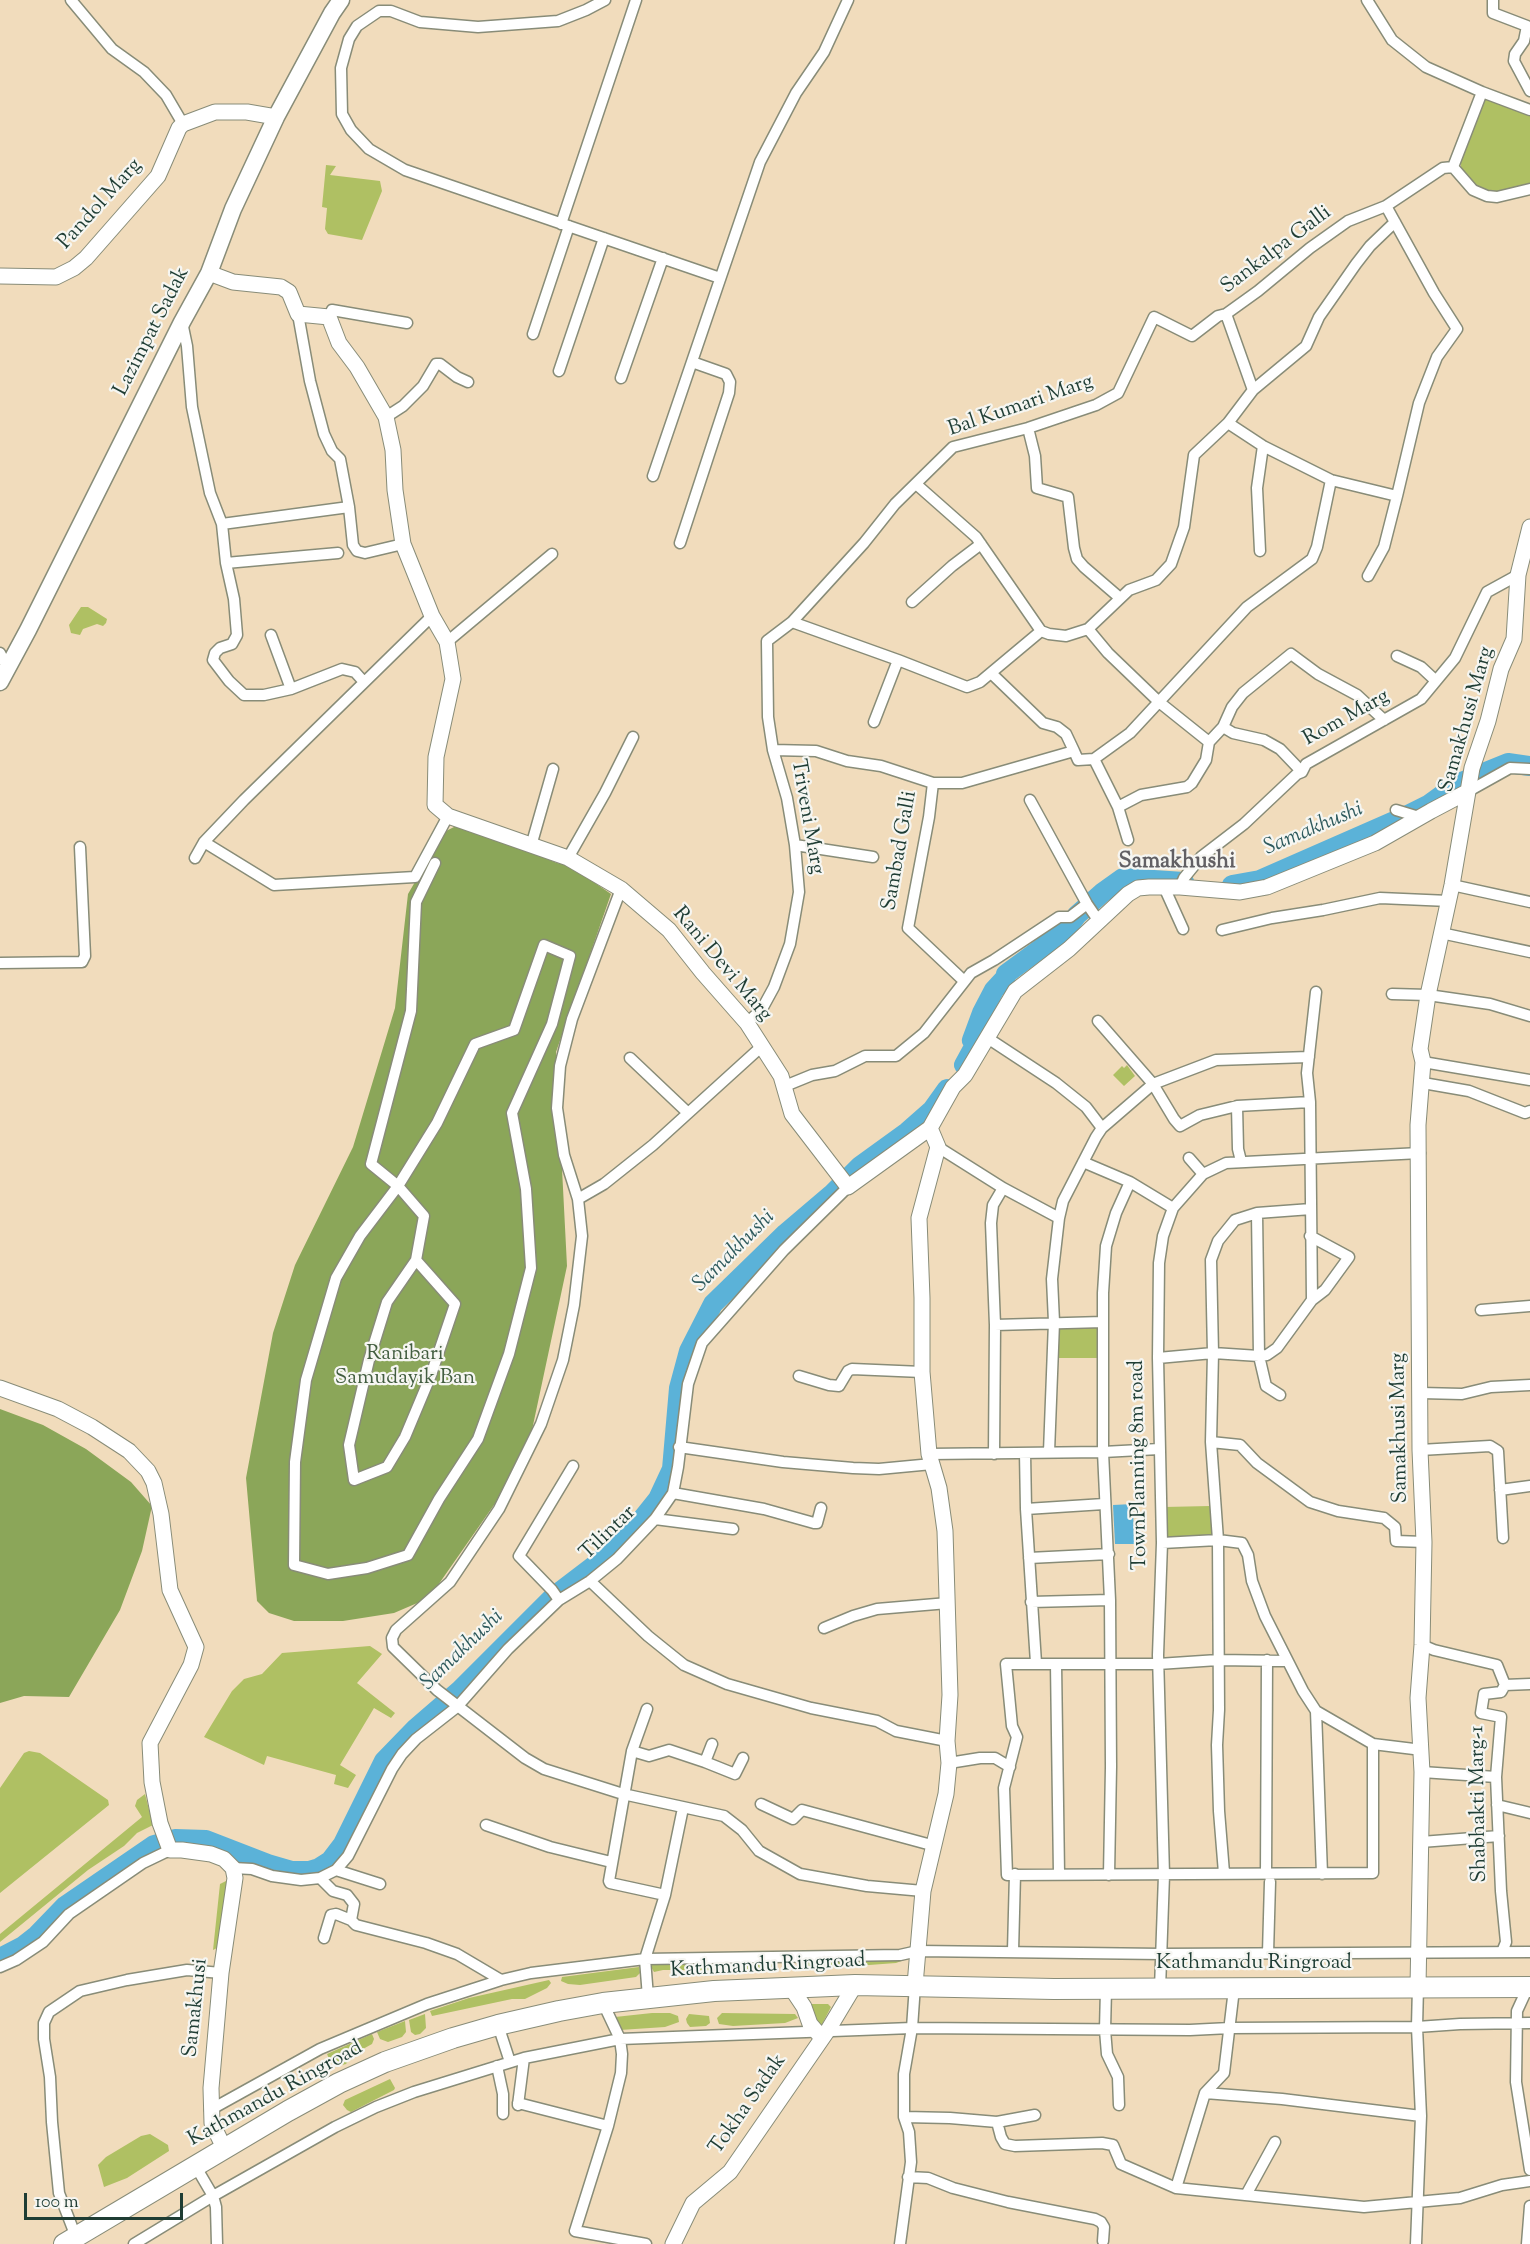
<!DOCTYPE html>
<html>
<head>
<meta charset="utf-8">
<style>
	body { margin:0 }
	#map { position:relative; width:1530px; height:2244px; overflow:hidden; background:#f1dcbc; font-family:"Sorts Mill Goudy",serif }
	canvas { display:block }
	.scale { position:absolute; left:24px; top:2193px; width:159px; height:27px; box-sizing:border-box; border:3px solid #1f3d34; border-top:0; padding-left:8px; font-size:18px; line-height:21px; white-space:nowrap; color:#1f3d34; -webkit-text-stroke:4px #f6f6f2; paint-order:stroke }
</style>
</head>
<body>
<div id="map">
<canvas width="1530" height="2244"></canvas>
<div class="scale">100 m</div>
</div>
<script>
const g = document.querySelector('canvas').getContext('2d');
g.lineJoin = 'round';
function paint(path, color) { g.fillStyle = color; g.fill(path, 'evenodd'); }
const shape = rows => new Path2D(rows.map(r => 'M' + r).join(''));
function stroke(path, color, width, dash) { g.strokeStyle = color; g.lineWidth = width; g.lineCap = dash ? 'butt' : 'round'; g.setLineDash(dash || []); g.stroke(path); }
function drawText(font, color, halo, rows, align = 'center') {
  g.font = font + ' "Sorts Mill Goudy",serif'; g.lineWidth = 4.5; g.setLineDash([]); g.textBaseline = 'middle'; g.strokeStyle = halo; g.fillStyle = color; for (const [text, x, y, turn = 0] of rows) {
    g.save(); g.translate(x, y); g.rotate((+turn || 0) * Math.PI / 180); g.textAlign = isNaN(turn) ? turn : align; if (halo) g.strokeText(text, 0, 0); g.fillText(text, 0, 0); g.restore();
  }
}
const green = shape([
	[1486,98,1530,116,1530,185,1505,193,1478,190,1461,169,1461,161,1482,101],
	[326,165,336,166,330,175,380,181,382,191,362,240,328,234,325,229,327,208,322,207],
	[81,607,88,607,107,619,106,623,103,626,97,624,83,629,80,635,71,633,69,625],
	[1127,1065,1135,1076,1124,1086,1113,1075,1122,1066,1124,1068],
	[1057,1325,1099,1325,1098,1358,1057,1358],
	[1210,1506,1213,1536,1167,1538,1164,1507],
	[370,1646,382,1654,357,1683,395,1713,391,1718,374,1708,340,1765,356,1775,348,1788,334,1784,336,1775,267,1756,264,1765,204,1737,232,1691,244,1679,262,1674,282,1653],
	[29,1751,40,1753,108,1800,109,1805,0,1893,0,1788,24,1753],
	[145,1794,153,1825,137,1833,124,1846,88,1870,0,1942,0,1934,142,1817,135,1806,137,1800],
	[228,1880,217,1948,213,1950,220,1884],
	[903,1958,904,1960,896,1963,869,1965,804,1967,804,1963,888,1960],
	[773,1963,772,1967,755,1968,741,1973,724,1974,710,1970,663,1970,654,1972,650,1965],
	[639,1967,640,1973,636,1977,580,1985,568,1984,561,1981,562,1977],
	[549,1980,551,1983,547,1988,525,1999,512,1999,432,2016,430,2011,469,1998],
	[811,2004,828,2004,831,2007,820,2028],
	[652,2013,670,2013,678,2016,679,2022,665,2027,620,2030,615,2017],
	[722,2013,795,2014,798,2018,785,2023,733,2026,719,2024,717,2018],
	[425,2014,426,2028,420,2034,415,2035,411,2032,409,2020],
	[689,2014,709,2016,710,2023,706,2026,690,2027,687,2023,686,2019],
	[405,2021,406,2032,402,2037,388,2042,380,2039,377,2032],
	[372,2034,374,2039,372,2044,354,2054,346,2064,338,2066,331,2063,327,2054],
	[390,2079,395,2088,394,2090,351,2112,347,2110,343,2105,345,2100],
	[150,2134,168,2145,169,2151,127,2178,104,2187,98,2165,106,2157,141,2136]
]);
const forest = shape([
	[462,823,557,863,569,865,611,894,556,1052,567,1266,532,1430,503,1492,429,1598,394,1613,343,1621,294,1621,269,1613,257,1601,246,1478,273,1333,295,1265,353,1147,395,1008,408,894,444,832],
	[0,1409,43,1425,86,1449,131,1482,152,1506,142,1551,120,1610,69,1697,24,1696,0,1703]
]);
const water = shape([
	[1133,1504,1134,1544,1115,1544,1113,1505]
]);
const river = shape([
	[1232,885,1260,880,1406,816,1428,805,1457,784,1476,776,1508,763,1530,766],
	[964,1065,976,1043,972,1040,982,1013,994,990,1006,977,1006,974,1055,938,1068,927,1077,915,1102,893,1123,878,1184,882],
	[0,1958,23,1946,37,1935,65,1906,154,1845,175,1839,206,1840,268,1864,292,1871,309,1871,319,1868,330,1861,343,1844,384,1761,416,1728,460,1690,553,1597,595,1565,634,1529,658,1499,672,1469,679,1388,689,1351,713,1304,786,1233,833,1193,860,1166,907,1132,932,1110,947,1089]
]);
const street = shape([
	[71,0,112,49,144,72,166,95,183,124],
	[605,0,586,10,558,21,478,27,420,22,391,11,379,11,357,26,349,39,341,68,342,114,351,130,369,149,405,170,720,278],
	[1367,0,1392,40,1426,67,1482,92,1530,110],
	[1493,0,1493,13,1527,26,1524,41,1515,54,1514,61,1530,91],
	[1482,92,1453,167,1473,190,1487,196,1497,197,1530,189],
	[561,224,636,0],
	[298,314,310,381,324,434,332,451,340,459,349,507,353,545,357,551,365,553,403,544],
	[1226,314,1253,390],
	[329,317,332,310,407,323],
	[182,322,187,346,192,407,210,493,222,524,226,563,234,599,237,635,232,644,220,648,215,653,213,660,229,681,244,695,264,695,291,689,342,669,355,672,364,682],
	[533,334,569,226],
	[559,371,604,238],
	[621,378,663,258],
	[386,417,403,406,423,386,436,364,440,364,457,377,468,382],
	[1228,423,1263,446,1331,480,1397,496,1419,403,1437,357,1457,329,1434,293,1386,206],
	[1028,428,1035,456,1037,488,1068,497,1074,548,1077,559,1084,567,1120,598],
	[653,476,760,162,796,93,824,52,848,0],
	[916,484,976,537,1041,631,1049,634,1066,636,1088,629,1129,590,1156,580,1171,564,1184,527,1194,455,1228,423,1253,390,1306,346,1319,317,1356,264,1370,246,1395,222],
	[222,524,349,507],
	[680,543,729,393,730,382,726,374,692,362],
	[1260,551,1257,488,1263,446],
	[226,563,338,553],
	[1368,576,1384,547,1397,496],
	[912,602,952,566,981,544],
	[792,622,898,660,967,687,980,682,1041,631],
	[1088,629,1108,653,1159,702,1209,742],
	[271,635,291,689],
	[447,642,552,554],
	[0,653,8,668],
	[1397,656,1421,667,1436,681],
	[991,673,1043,723,1057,727,1066,734,1074,751],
	[874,722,898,660],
	[1223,727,1233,733,1264,740,1280,749,1302,772],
	[773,750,816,751,847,761,881,766,933,783],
	[1094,759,1118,807,1128,840],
	[1467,792,1510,768,1530,769],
	[1030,800,1087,904,1098,920],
	[1118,807,1141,795,1187,787,1192,783,1206,760,1209,742,1223,727,1232,707,1243,693,1291,654,1318,674,1357,695,1384,720],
	[1396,810,1419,817],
	[204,842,274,885,415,877,448,816],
	[795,845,873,857],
	[531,846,553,769],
	[195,858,204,842,244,800,432,616],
	[568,858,605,793,633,737],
	[1452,885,1530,902],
	[1164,887,1183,929],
	[1180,887,1184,878,1201,857,1244,824,1297,774,1302,772,1306,764,1421,699,1455,658,1487,592,1518,575],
	[1222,930,1272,918,1323,910,1380,898,1449,901],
	[1441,933,1530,952],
	[0,963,82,962,85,956,80,847],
	[963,980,908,928,929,817,933,783,962,783,1074,751,1078,760,1094,759,1130,733,1247,607,1312,559,1317,547,1331,480],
	[1392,994,1428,995,1490,1004,1530,1016],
	[1098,1021,1153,1084,1174,1119,1180,1126,1200,1115,1237,1106,1310,1102],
	[747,1023,762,1009,774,987,790,944,799,892,795,845,787,798,773,750,768,717,767,641,792,622,864,543,895,504,953,447,1028,428,1096,405,1118,393,1154,317,1192,336,1218,316,1226,314,1258,291,1310,248,1348,221,1386,206,1443,168,1453,167],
	[986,1037,1056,1083,1086,1107,1102,1128],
	[761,1047,653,1145,604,1184,578,1199,582,1236,574,1305,563,1360,541,1424,499,1509,450,1582,396,1630,392,1638,393,1647,437,1690,525,1758,544,1769,623,1794,724,1816,742,1830,759,1851,800,1874,867,1886,923,1891],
	[630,1058,687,1112],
	[1423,1062,1530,1080],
	[1423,1083,1469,1091,1525,1113,1530,1111],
	[785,1086,812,1075,835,1071,865,1056,896,1056,924,1033,971,973,994,960,1059,917,1070,917,1087,904],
	[1237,1106,1238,1149,1241,1161],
	[938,1147,1003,1188,1059,1218],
	[1189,1158,1203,1174],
	[1083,1162,1130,1182,1173,1208],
	[578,1199,564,1155,557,1108,560,1066,572,1019,621,889],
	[1257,1213,1259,1356,1266,1386,1280,1395],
	[416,1260,455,1304,431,1375,405,1437,387,1467,354,1480,349,1445,369,1360,387,1302,416,1260,424,1216,398,1186,360,1236,336,1278,306,1380,295,1462,294,1565,328,1574,367,1568,408,1555,439,1499,478,1439,509,1354,531,1268,526,1189,512,1113,552,1024,570,956,544,945,514,1030,475,1044,437,1123,398,1186,371,1164,411,1011,416,902,435,863],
	[1312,1300,1310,1102,1307,1073,1316,992],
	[1481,1310,1530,1306],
	[995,1325,1103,1322],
	[1158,1358,1213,1353,1259,1356,1267,1355,1277,1348,1312,1300,1325,1290,1349,1257,1310,1236],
	[799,1376,829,1385,839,1386,848,1371,852,1369,922,1372],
	[1421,1393,1462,1394,1491,1387,1530,1385],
	[1211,1442,1240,1445,1257,1463,1310,1502,1338,1511,1384,1518,1395,1527,1396,1541,1424,1542],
	[679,1447,783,1462,853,1468,879,1469,932,1464],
	[1420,1450,1490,1446,1498,1451,1503,1538],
	[1049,1452,1054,1322,1052,1279,1059,1218,1063,1201,1096,1137,1102,1128,1153,1084,1216,1060,1309,1057],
	[1025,1453,1026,1509,1036,1663],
	[929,1454,1103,1452,1159,1449],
	[994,1454,995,1325,991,1223,993,1205,1003,1188],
	[1500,1490,1530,1486],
	[673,1493,764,1509,814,1523,817,1523,821,1508],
	[1026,1509,1104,1504],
	[655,1519,733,1529],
	[1162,1543,1218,1540,1242,1543,1248,1555,1252,1581,1265,1616,1303,1691,1316,1711,1373,1744,1373,1873,1007,1875,1004,1788,1017,1737,1012,1726,1006,1664,1158,1664,1218,1660,1287,1661],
	[1029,1558,1109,1554],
	[590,1581,648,1636,684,1665,727,1684,811,1708,877,1721,896,1731,947,1741],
	[559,1600,552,1590,519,1556,573,1466],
	[1031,1602,1110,1600],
	[824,1628,853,1616,877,1609,948,1603],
	[1422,1645,1434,1650,1497,1665,1505,1685,1501,1692,1484,1694,1481,1713,1501,1717,1496,1777,1501,1891,1506,1942,1502,1952],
	[1056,1664,1059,1874],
	[1505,1685,1530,1684],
	[1316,1711,1322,1874],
	[1373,1744,1422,1750],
	[632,1751,647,1709],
	[705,1762,735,1774,743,1758],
	[949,1763,980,1758,995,1758,1010,1767],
	[1422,1772,1496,1777],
	[761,1804,793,1819,802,1810,935,1846],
	[1497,1805,1530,1813],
	[486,1825,550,1847,611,1862],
	[1421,1842,1499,1836],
	[233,1868,252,1869,272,1876,301,1880,320,1878,336,1870,348,1856,392,1769,402,1754,416,1739,457,1707,508,1649,559,1600,590,1581,617,1559,655,1519,673,1493,678,1467,688,1384,702,1343,784,1250,848,1187],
	[336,1870,380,1884],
	[1224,1873,1219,1811,1217,1745,1219,1710,1218,1540,1211,1442,1213,1353,1211,1260,1218,1241,1235,1220,1257,1213,1311,1209],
	[1266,1874,1267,1660],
	[1109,1875,1111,1767,1110,1600,1103,1452,1103,1293,1106,1246,1116,1213,1130,1182],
	[320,1878,333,1891,347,1895,354,1904,351,1920,356,1925,426,1943,457,1954,501,1980],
	[665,1895,610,1883,609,1881,632,1751,649,1756,669,1750,705,1762,712,1744],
	[324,1938,331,1915,336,1914,351,1920],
	[1013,1951,1015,1874],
	[1268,1953,1270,1882],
	[0,1967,16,1960,43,1942,69,1914,143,1863,170,1850],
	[1528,1987,1517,2011,1516,2082,1530,2170],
	[1106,1989,1105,2030,1107,2054,1118,2077,1119,2105],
	[1160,1989,1164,1875,1158,1655,1162,1543,1158,1358,1159,1263,1163,1236,1173,1208,1203,1174,1226,1163,1420,1153],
	[648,1997,645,1959,665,1895,683,1808],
	[603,2003,620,2039,622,2054,621,2073,608,2126,575,2231,646,2244],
	[498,2025,510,2062],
	[497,2066,503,2094,503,2114],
	[1205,2093,1282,2099,1421,2116],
	[1205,2093,1224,2073,1234,1989],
	[518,2103,608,2126],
	[518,2105,524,2058],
	[210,2110,320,2049,427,2004,501,1980,531,1973,645,1959,900,1955,918,1951,1162,1954,1530,1952],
	[904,2117,950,2118,997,2122,1001,2137,1005,2144,1015,2146,1102,2143,1113,2145,1121,2164,1176,2188,1205,2093],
	[997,2122,1035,2115],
	[196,2167,213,2196,216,2207,217,2244],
	[908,2177,928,2178,953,2188,1008,2202,1095,2219,1101,2222,1104,2227,1103,2241],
	[1176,2188,1364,2207,1460,2198,1502,2185,1530,2181],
	[1246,2195,1275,2142],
	[76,2237,59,2193,52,2122,50,2077,44,2039,44,2023,49,2012,80,1991,127,1980,187,1970,221,1973],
	[134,2244,213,2196,335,2127,376,2107,414,2092,524,2058,620,2039,912,2028,1190,2030,1230,2028,1417,2027,1460,2024,1530,2023],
	[900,2244,911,2162,909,2132,904,2117,904,2074,912,2028,915,1985],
	[1416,2244,1421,2116,1417,2027,1418,1986],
	[1527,2244,1530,2206]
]);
const secondary = shape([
	[209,273,233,282,281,287,289,292,298,314,329,317,339,343,357,367,386,417,393,450,395,490,403,544,432,616,447,642,453,679,436,757,435,805,448,816,568,858,621,889,669,930,703,973,747,1023,781,1076,792,1114,848,1187,930,1128,953,1087,965,1075,1015,991,1069,949,1128,894,1138,888,1149,887,1180,887,1240,892,1267,887,1375,843,1431,811,1467,792],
	[0,276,56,277,74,268,86,258,158,176,179,128,183,124,215,112,247,112,276,117],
	[0,1388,58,1409,92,1427,129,1451,148,1471,154,1483,161,1514,170,1590,196,1647,191,1665,150,1743,152,1782,160,1823,170,1850,182,1850,211,1854,224,1859,233,1868,235,1878,221,1973,211,2088,212,2123,225,2150],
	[915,1985,923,1891,946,1794,949,1763,947,1741,950,1695,945,1531,939,1488,929,1454,922,1372,922,1298,919,1218,938,1147,930,1128],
	[1418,1986,1422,1772,1418,1698,1422,1645,1424,1542,1420,1450,1418,1125,1423,1062,1420,1049,1428,995,1452,885,1472,768,1488,721,1501,669,1514,639,1518,575,1530,527],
	[792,1989,804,2007,810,2024,822,2038],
	[673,2244,693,2203,730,2172,828,2030,855,1985]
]);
const primary = shape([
	[0,682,28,630,182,322,209,273,233,209,276,117,332,13,341,0]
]);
const highway = shape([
	[64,2244,288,2111,339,2083,385,2062,453,2038,498,2025,559,2011,603,2003,714,1991,855,1985,1054,1989,1530,1987]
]);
const streetNames = [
	["Pandol Marg",101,205,-48],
	["Sankalpa Galli",1277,251,-37],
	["Lazimpat Sadak",153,332,-63],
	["Bal Kumari Marg",1021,407,-19],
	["Rom Marg",1347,719,-29],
	["Samakhusi Marg",1468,720,-74],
	["Triveni Marg",806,817,80],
	["Sambad Galli",901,851,-80],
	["Rani Devi Marg",721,965,50],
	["Samakhusi Marg",1401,1428,-91],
	["TownPlanning 8m road",1140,1465,-91],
	["Tilintar",609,1534,-44],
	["Shabhakti Marg-1",1480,1804,-91],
	["Kathmandu Ringroad",1254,1964],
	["Kathmandu Ringroad",768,1967,-3],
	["Samakhusi",197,2008,-84],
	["Kathmandu Ringroad",276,2095,-29],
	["Tokha Sadak",749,2105,-55]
];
const parkNames = [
	["Ranibari",405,1355],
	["Samudayik Ban",405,1379]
];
const waterNames = [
	["Samakhushi",1314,830,-23],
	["Samakhushi",735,1252,-45],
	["Samakhushi",463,1651,-44]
];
const neighbourhoodNames = [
	["Samakhushi",1177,863]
];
paint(green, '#afc063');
paint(forest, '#8ba659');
paint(water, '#5bb2d8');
stroke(river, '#5bb2d8', 20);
stroke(street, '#888c78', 13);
stroke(secondary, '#888c78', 17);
stroke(primary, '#888c78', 19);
stroke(highway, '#888c78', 22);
stroke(street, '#fff', 10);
stroke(secondary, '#fff', 15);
stroke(primary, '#fff', 16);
stroke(highway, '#fff', 20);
drawText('21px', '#1f3d34', '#f6f6f2', streetNames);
drawText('21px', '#435e40', '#f6f6f2', parkNames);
drawText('italic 22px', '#2e5a5d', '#f6f6f2', waterNames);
drawText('bold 22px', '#626064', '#f6f6f2', neighbourhoodNames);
</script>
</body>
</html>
